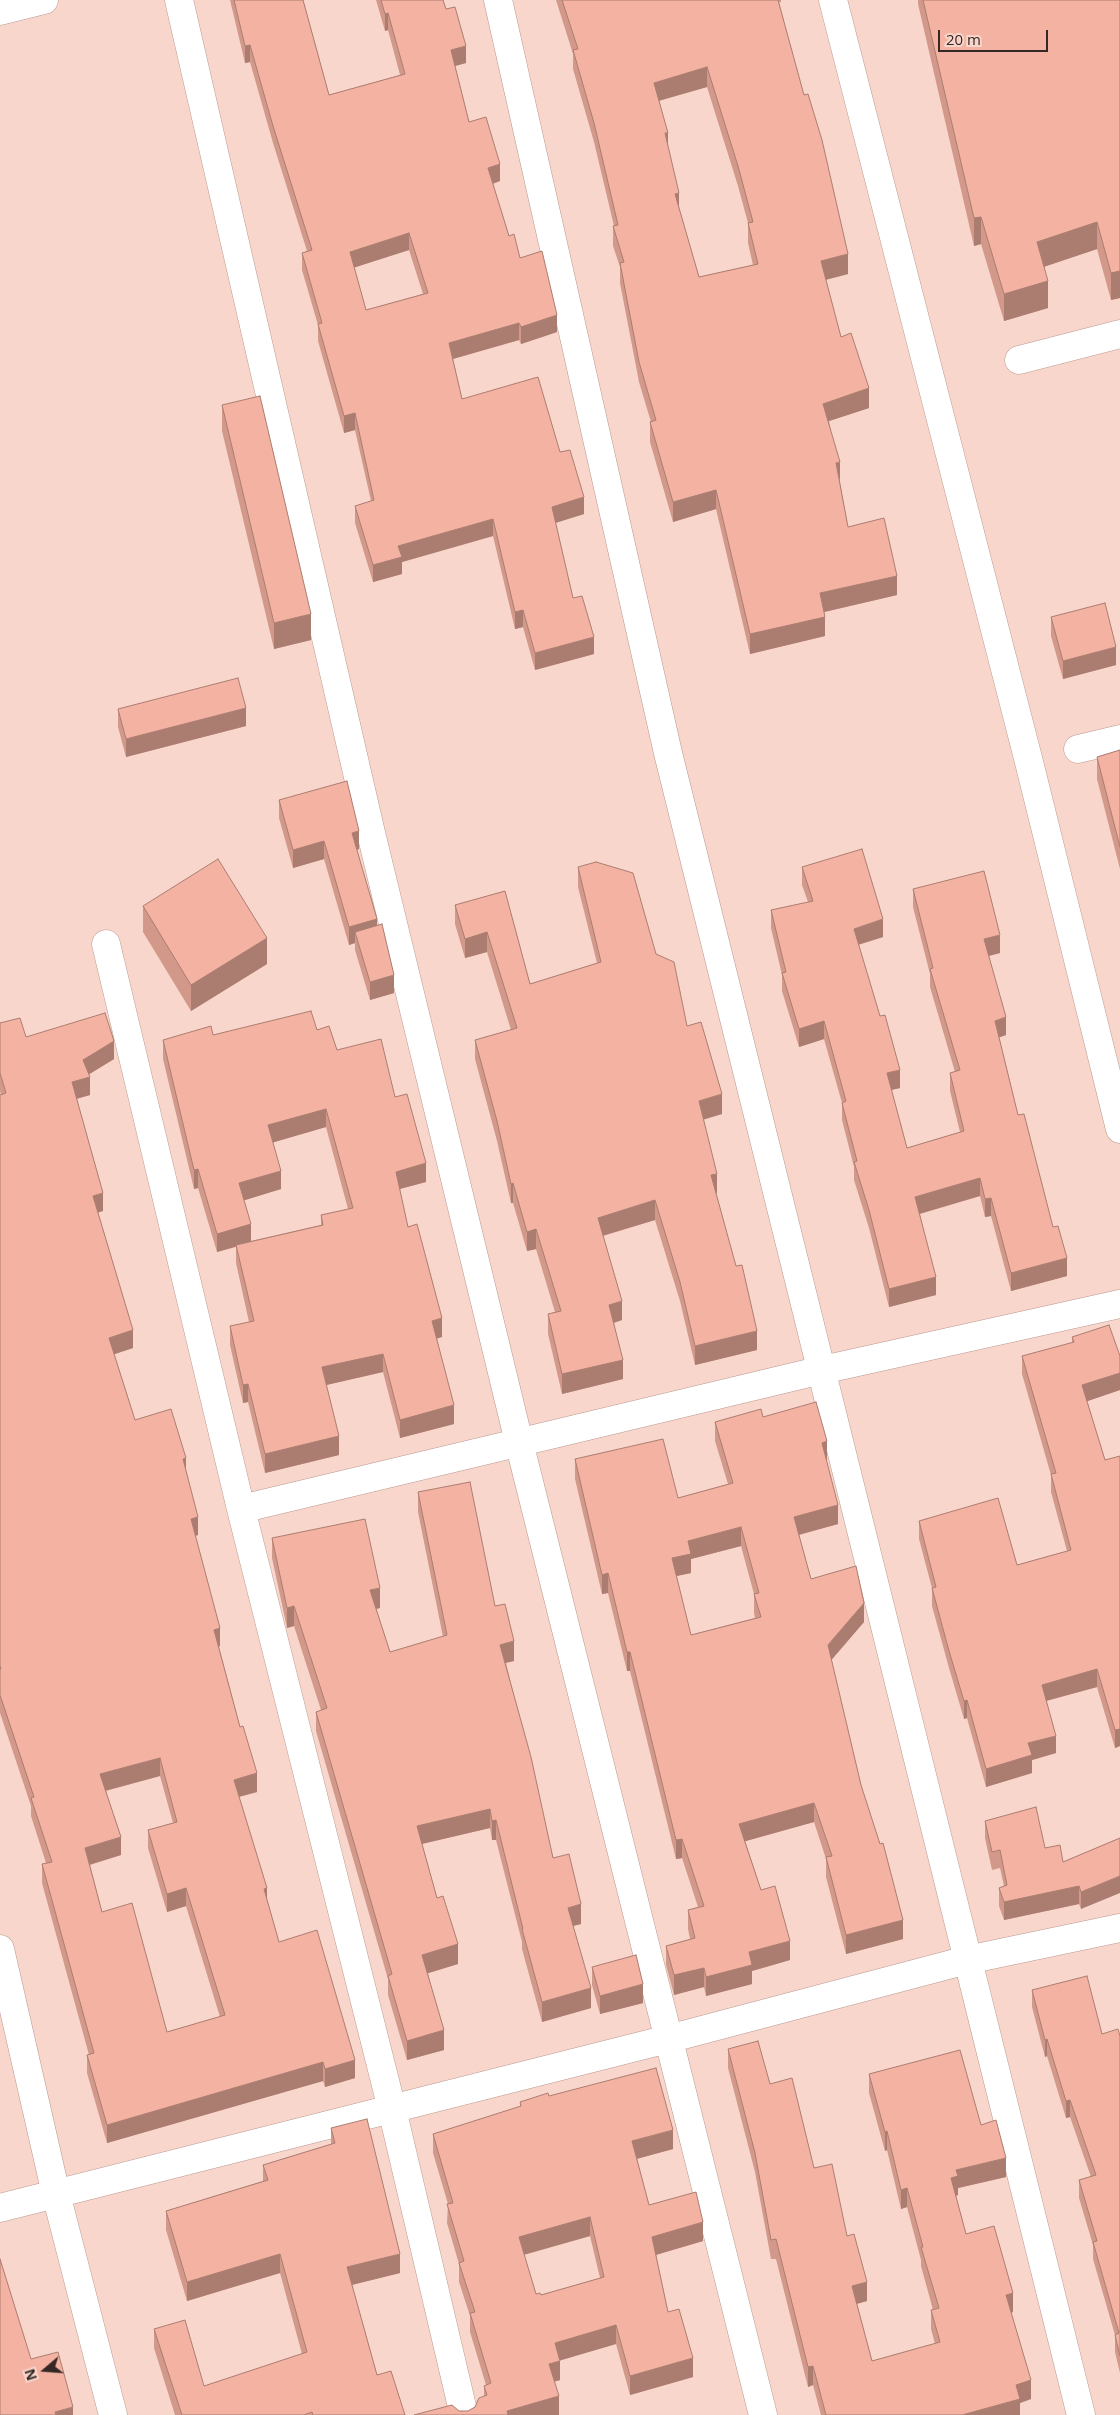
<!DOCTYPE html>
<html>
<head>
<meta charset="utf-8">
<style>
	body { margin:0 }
	#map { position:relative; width:1120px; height:2415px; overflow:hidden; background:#f9d6cc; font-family:"Open Sans",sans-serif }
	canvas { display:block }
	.north { position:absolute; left:20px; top:2345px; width:50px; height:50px; -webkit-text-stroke:4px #f9d6cc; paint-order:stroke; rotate:252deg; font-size:14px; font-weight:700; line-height:20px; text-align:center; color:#352824 }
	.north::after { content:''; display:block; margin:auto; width:18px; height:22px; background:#352824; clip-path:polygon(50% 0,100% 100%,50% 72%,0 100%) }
	.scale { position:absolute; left:938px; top:30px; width:110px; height:22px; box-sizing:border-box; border:2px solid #352824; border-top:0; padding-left:6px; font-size:15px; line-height:18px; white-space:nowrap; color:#352824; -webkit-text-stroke:4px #f9d6cc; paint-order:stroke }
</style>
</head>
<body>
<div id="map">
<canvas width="1120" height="2415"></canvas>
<div class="north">N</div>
<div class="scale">20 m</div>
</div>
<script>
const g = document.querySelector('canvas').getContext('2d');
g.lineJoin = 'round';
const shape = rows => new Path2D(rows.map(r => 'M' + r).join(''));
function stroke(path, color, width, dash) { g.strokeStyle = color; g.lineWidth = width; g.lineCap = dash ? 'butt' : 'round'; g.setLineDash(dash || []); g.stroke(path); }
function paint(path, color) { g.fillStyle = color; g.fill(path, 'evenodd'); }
const street = shape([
	[179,0,371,833,519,1442,763,2415],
	[498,0,668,753,1081,2415],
	[833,0,1029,762,1120,1129],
	[0,11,44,0],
	[1019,360,1120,334],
	[1078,749,1120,739],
	[106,944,241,1509,392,2109,464,2415],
	[241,1509,822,1370,1120,1304],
	[0,1949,56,2194,113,2415],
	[0,2208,668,2039,967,1960,1120,1928]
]);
const wall = shape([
	[230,0,303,0,329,95,400,75,388,30,385,31,376,0,443,0,446,9,466,63,455,66,469,122,500,181,493,184,509,236,557,332,521,344,519,340,453,359,462,399,560,452,584,514,555,523,573,598,594,654,535,670,523,627,515,629,493,536,402,562,402,574,373,582,355,523,355,506,371,501,355,430,344,433,318,341,318,325,302,270,302,253,307,251,273,143,250,62,245,63],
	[409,250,423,294,366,310,354,267],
	[556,0,781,0,781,2,779,2,848,274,825,280,841,337,869,408,829,421,848,527,897,595,824,612,825,636,750,654,716,509,673,522,650,442,650,422,651,422,639,382,620,283,620,267,613,246,613,226,614,226,594,142,573,69,573,54],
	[707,87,738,186,748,223,748,243,753,265,699,277,679,209,659,101],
	[918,0,1120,0,1120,298,1111,300,1097,249,1044,267,1048,308,1004,321,981,244,974,246,918,4],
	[222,405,311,640,274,649,222,431],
	[1051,617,1116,665,1063,679,1051,636],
	[118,709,246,726,126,757,118,727],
	[1120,750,1120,869,1097,779,1097,757],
	[279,800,359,849,357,850,377,925,394,993,370,1000,355,950,355,943,349,945,324,859,293,868,279,818],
	[578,867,656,954,687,1026,722,1114,703,1119,716,1193,757,1350,695,1365,680,1301,655,1220,603,1236,622,1320,614,1323,623,1379,562,1394,548,1334,548,1314,555,1312,536,1249,527,1251,513,1203,511,1203,497,1141,475,1059,475,1040,511,1030,487,952,465,958,455,924,455,905,505,891,530,984,597,963,578,887],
	[802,867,883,937,858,945,900,1088,891,1090,907,1148,960,1132,950,1091,950,1073,955,1072,930,987,930,974,913,907,913,889,1000,953,989,956,1006,1035,999,1037,1018,1115,1053,1227,1067,1276,1011,1291,991,1216,985,1217,980,1196,920,1214,936,1295,889,1307,869,1228,854,1180,854,1167,842,1120,842,1103,824,1039,799,1047,782,991,782,975,771,928,771,910,808,902,802,885],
	[143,906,267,964,191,1011,143,932],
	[0,1023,26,1037,114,1059,89,1074,90,1095,76,1099,103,1211,98,1212,133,1348,114,1354,135,1420,186,1472,198,1535,195,1536,220,1646,219,1647,257,1792,239,1797,267,1900,279,1942,355,2078,325,2087,323,2081,107,2143,87,2073,87,2055,89,2055,42,1883,42,1864,46,1863,31,1816,31,1806,0,1713,0,1095,1,1095,0,1091],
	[160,1776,173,1823,148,1830,148,1848,167,1912,186,1906,220,2017,167,2032,102,1912,90,1865,121,1855,106,1791],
	[317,1030,337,1050,395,1097,426,1182,399,1189,408,1227,442,1337,437,1338,454,1424,400,1438,383,1372,326,1385,339,1455,265,1473,248,1402,243,1403,230,1345,230,1326,249,1322,236,1263,236,1247,217,1252,198,1188,194,1189,163,1059,163,1040,213,1035],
	[326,1127,348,1209,321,1215,321,1225,251,1241,244,1200,281,1189,273,1142],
	[1072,1337,1120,1356,1120,1390,1087,1401,1105,1460,1120,1456,1120,1746,1115,1748,1097,1687,1046,1701,1056,1753,1032,1760,1032,1773,986,1787,967,1718,964,1719,949,1668,932,1606,932,1588,919,1539,919,1521,1017,1565,1067,1551,1051,1492,1051,1475,1022,1374,1022,1356,1072,1343],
	[763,1417,827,1461,826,1461,838,1524,799,1535,811,1579,864,1622,831,1660,861,1785,903,1939,846,1954,826,1877,826,1859,814,1822,745,1841,761,1890,790,1960,752,1971,752,1984,706,1996,704,1987,674,1995,666,1965,666,1946,690,1939,688,1929,688,1910,698,1907,682,1858,676,1859,630,1671,627,1671,608,1593,602,1594,575,1479,575,1459,678,1498,728,1484,715,1441,715,1422],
	[741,1546,754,1594,754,1613,755,1618,691,1635,676,1576,691,1573,691,1559],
	[418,1492,495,1606,514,1661,506,1663,553,1858,581,1924,573,1926,591,2008,542,2022,522,1949,522,1942,496,1840,492,1840,490,1828,422,1844,437,1898,458,1964,428,1973,444,2050,407,2060,388,1995,388,1979,316,1731,316,1712,321,1710,294,1626,287,1628,272,1558,272,1538,380,1608,376,1609,390,1652,443,1637,418,1512],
	[985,1821,1045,1848,1063,1862,1120,1838,1081,1909,1079,1904,1004,1920,999,1906,999,1888,1004,1886,1000,1868,992,1870,985,1838],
	[592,1967,643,2003,600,2014,592,1985],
	[1032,1990,1102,2034,1120,2036,1120,2381,1120,2373,1115,2352,1115,2335,1093,2259,1093,2245,1079,2198,1079,2180,1091,2177,1070,2117,1066,2118,1047,2056,1045,2057,1032,2007],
	[728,2049,770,2084,814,2168,847,2236,867,2301,857,2304,872,2361,935,2344,931,2329,931,2310,933,2310,921,2266,921,2260,907,2207,901,2209,887,2150,885,2151,869,2093,869,2074,981,2125,1006,2177,958,2188,958,2195,956,2196,966,2234,1013,2312,1011,2313,1031,2399,1020,2403,1020,2415,821,2415,813,2385,808,2387,776,2259,771,2259,755,2172,728,2068],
	[549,2096,673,2149,637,2159,649,2205,703,2241,656,2255,668,2312,693,2377,630,2395,616,2344,560,2360,560,2380,554,2382,559,2415,459,2411,468,2411,475,2407,484,2396,484,2386,486,2385,470,2332,470,2316,459,2282,459,2264,447,2223,448,2204,433,2153,433,2134,520,2107,520,2102],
	[590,2236,600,2278,541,2295,536,2294,524,2255],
	[331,2128,400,2273,352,2285,377,2375,405,2415,175,2415,154,2348,154,2329,204,2386,302,2354,280,2273,187,2301,166,2230,166,2211,263,2181,263,2165,331,2144]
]);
const shadedWall = shape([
	[388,13,388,30,385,31,385,14],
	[250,45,250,62,245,63,245,46],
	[466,46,466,63,451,67,451,50],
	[707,67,707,87,654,102,654,83],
	[665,133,668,133,668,152],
	[500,164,500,181,488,185,488,168],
	[679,193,679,212,675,194],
	[981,217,981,244,974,246,974,218],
	[1097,222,1097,249,1037,269,1037,242],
	[409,233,409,250,350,269,350,252],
	[848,254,848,274,821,281,821,261],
	[1120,271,1120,298,1111,300,1111,273],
	[1048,281,1048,308,1004,321,1004,294],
	[557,315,557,332,521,344,521,327],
	[519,323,519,340,449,360,449,343],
	[869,388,869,408,823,423,823,404],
	[355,413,355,430,344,433,344,416],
	[840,462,840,482,836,463],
	[716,490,716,509,673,522,673,502],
	[584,497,584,514,552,524,552,507],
	[493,519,493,536,402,562,402,574,373,582,373,565,398,546],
	[897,576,897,595,820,613,820,593],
	[523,610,523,627,515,629,515,612],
	[311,614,311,640,274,649,274,623],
	[825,617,825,636,750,654,750,634],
	[594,637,594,654,535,670,535,653],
	[1116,647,1116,665,1063,679,1063,661],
	[246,708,246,726,126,757,126,739],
	[359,831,359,849,352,851,352,833],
	[324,841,324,859,293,868,293,850],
	[377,919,377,937,355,932,355,943,349,945,349,927],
	[883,919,883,937,854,946,854,929],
	[487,932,487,952,465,958,465,939],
	[1000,935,1000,953,984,957,984,939],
	[267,938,267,964,191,1011,191,985],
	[394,975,394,993,370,1000,370,982],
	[1006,1017,1006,1035,995,1039,995,1021],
	[824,1021,824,1039,799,1047,799,1029],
	[114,1041,114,1059,83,1078,83,1060],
	[900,1070,900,1088,887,1091,887,1073],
	[90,1077,90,1095,72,1100,72,1082],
	[722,1094,722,1114,699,1121,699,1101],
	[326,1109,326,1127,268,1144,268,1125],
	[426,1163,426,1182,396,1190,396,1172],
	[198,1169,198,1188,194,1189,194,1170],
	[281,1171,281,1189,239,1202,239,1183],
	[717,1174,717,1193,711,1195,711,1175],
	[980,1178,980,1196,915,1215,915,1197],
	[513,1183,513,1203,511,1203,511,1184],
	[103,1193,103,1211,93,1214,93,1196],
	[991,1198,991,1216,985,1217,985,1199],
	[655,1200,655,1220,598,1237,598,1218],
	[251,1224,251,1242,217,1252,217,1234],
	[536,1229,536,1249,527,1251,527,1232],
	[1067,1258,1067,1276,1011,1291,1011,1273],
	[936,1277,936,1295,889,1307,889,1289],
	[622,1301,622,1320,609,1324,609,1305],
	[442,1318,442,1337,432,1340,432,1321],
	[133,1330,133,1348,109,1356,109,1338],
	[757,1331,757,1350,695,1365,695,1346],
	[383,1354,383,1372,322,1386,322,1367],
	[623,1360,623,1379,562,1394,562,1374],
	[1120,1373,1120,1390,1082,1403,1082,1385],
	[248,1384,248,1402,243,1403,243,1385],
	[454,1405,454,1424,400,1438,400,1420],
	[339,1436,339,1455,265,1473,265,1454],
	[827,1441,827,1461,822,1462,822,1443],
	[186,1458,186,1477,183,1459],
	[838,1505,838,1524,794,1536,794,1517],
	[198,1517,198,1535,191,1537,191,1519],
	[741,1527,741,1546,691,1559,691,1573,672,1577,672,1558,688,1541],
	[608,1573,608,1593,602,1594,602,1575],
	[380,1588,380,1608,370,1610,370,1590],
	[864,1603,864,1622,828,1664,828,1645],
	[294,1606,294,1626,287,1628,287,1608],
	[220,1628,220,1646,214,1648,214,1630],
	[514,1641,514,1661,500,1664,500,1645],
	[627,1652,630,1652,630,1671,627,1671],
	[1097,1669,1097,1687,1042,1702,1042,1685],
	[967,1700,967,1718,964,1719,964,1701],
	[1120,1729,1120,1746,1115,1748,1115,1730],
	[1056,1736,1056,1753,1032,1760,1032,1773,986,1787,986,1769,1028,1743],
	[160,1758,160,1776,100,1792,100,1774],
	[257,1773,257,1792,234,1798,234,1780],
	[814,1803,814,1822,739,1843,739,1824],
	[490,1809,490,1828,417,1845,417,1826],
	[496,1820,496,1840,492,1840,492,1821],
	[121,1837,121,1855,85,1866,85,1848],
	[682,1839,682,1858,676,1859,676,1840],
	[1120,1876,1120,1893,1081,1909,1081,1892],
	[1079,1886,1079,1904,1004,1920,1004,1902],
	[186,1888,186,1906,167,1912,167,1894],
	[267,1888,267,1906,264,1889],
	[581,1904,581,1924,568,1927,568,1908],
	[903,1920,903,1939,846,1954,846,1935],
	[790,1941,790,1960,752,1971,752,1984,706,1996,706,1977,749,1952],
	[458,1944,458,1964,422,1975,422,1955],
	[704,1968,704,1987,674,1995,674,1975],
	[643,1984,643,2003,600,2014,600,1996],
	[591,1988,591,2008,542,2022,542,2002],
	[444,2030,444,2050,407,2060,407,2041],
	[1047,2039,1047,2056,1045,2057,1045,2040],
	[355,2060,355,2078,325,2087,325,2069],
	[323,2062,323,2081,107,2143,107,2125],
	[1070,2100,1070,2117,1066,2118,1066,2101],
	[673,2130,673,2149,632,2160,632,2141],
	[887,2131,887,2150,885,2151,885,2132],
	[1006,2158,1006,2177,958,2188,958,2195,951,2197,951,2178,956,2170],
	[907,2188,907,2207,901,2209,901,2190],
	[590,2217,590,2236,519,2256,519,2237],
	[703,2222,703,2241,652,2256,652,2237],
	[280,2254,280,2273,187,2301,187,2282],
	[400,2254,400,2273,347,2286,347,2267],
	[867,2282,867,2301,852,2305,852,2286],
	[1013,2293,1013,2312,1006,2314,1006,2295],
	[616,2325,616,2344,555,2362,555,2343],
	[693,2358,693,2377,630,2395,630,2376],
	[560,2361,560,2380,549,2383,549,2364],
	[813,2366,813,2385,808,2387,808,2367],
	[1031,2380,1031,2399,1020,2403,1020,2415,962,2415,1016,2385],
	[559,2396,559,2415,507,2415,507,2411],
	[73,2407,73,2415,55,2415,55,2412]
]);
const building = shape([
	[234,0,303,0,329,95,405,74,388,13,385,14,381,0,443,0,446,9,455,7,466,46,451,50,469,122,486,117,500,164,488,168,509,236,514,234,520,258,542,251,557,315,521,327,519,323,449,343,462,399,538,377,560,452,570,450,584,497,552,507,573,598,582,596,594,637,535,653,523,610,515,612,493,519,398,546,402,557,373,565,355,506,374,500,355,413,344,416,318,324,322,323,302,253,312,250,273,126,250,45,245,46,234,0],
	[409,233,428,293,366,310,350,252,409,233],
	[562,0,778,0,804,95,808,94,822,140,848,254,821,261,841,337,851,333,869,388,823,404,840,462,836,463,848,527,884,518,897,576,820,593,825,617,750,634,716,490,673,502,650,422,656,420,639,362,620,263,624,262,613,226,618,225,594,123,573,50,578,49,562,0],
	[707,67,738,166,753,222,748,223,758,264,699,277,675,194,679,193,665,133,668,133,654,83,707,67],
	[923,0,1120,0,1120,271,1111,273,1097,222,1037,242,1048,281,1004,294,981,217,974,218,923,0],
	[260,396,311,614,274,623,222,405,260,396],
	[1105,603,1116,647,1063,661,1051,617,1105,603],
	[238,678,246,708,126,739,118,709,238,678],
	[1120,750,1120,847,1097,757,1120,750],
	[347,781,359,831,352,833,377,919,349,927,324,841,293,850,279,800,347,781],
	[862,849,883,919,854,929,880,1016,885,1015,900,1070,887,1073,907,1148,964,1131,950,1073,960,1070,930,969,933,968,913,889,984,871,1000,935,984,939,1006,1017,995,1021,1018,1115,1024,1114,1053,1227,1058,1226,1067,1258,1011,1273,991,1198,985,1199,980,1178,915,1197,936,1277,889,1289,869,1210,854,1162,857,1161,842,1103,846,1101,824,1021,799,1029,782,973,786,972,771,910,813,901,802,867,862,849],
	[218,859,267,938,191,985,143,906,218,859],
	[596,862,633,873,656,954,674,962,687,1026,701,1022,722,1094,699,1101,717,1174,711,1175,736,1266,742,1265,757,1331,695,1346,680,1282,655,1200,598,1218,622,1301,609,1305,623,1360,562,1374,548,1314,561,1311,536,1229,527,1232,513,1183,511,1184,497,1121,475,1040,517,1028,487,932,465,939,455,905,505,891,530,984,601,962,578,867,596,862],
	[382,924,394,975,370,982,355,932,382,924],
	[311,1011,317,1030,329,1026,337,1050,381,1039,395,1097,407,1094,426,1163,396,1172,408,1227,417,1224,442,1318,432,1321,454,1405,400,1420,383,1354,322,1367,339,1436,265,1454,248,1384,243,1385,230,1326,254,1321,236,1245,323,1225,321,1215,353,1208,326,1109,268,1125,281,1171,239,1183,251,1224,217,1234,198,1169,194,1170,163,1040,211,1026,213,1035,311,1011],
	[105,1013,114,1041,83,1060,90,1077,72,1082,103,1193,93,1196,133,1330,109,1338,135,1420,171,1409,186,1458,183,1459,198,1517,191,1519,220,1628,214,1630,240,1727,243,1726,257,1773,234,1780,267,1888,264,1889,279,1942,317,1930,355,2060,325,2069,323,2062,107,2125,87,2055,94,2053,42,1864,52,1862,31,1798,34,1797,0,1695,0,1669,1,1669,0,1666,0,1095,6,1093,0,1073,0,1023,20,1018,26,1037,105,1013],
	[160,1758,177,1822,148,1830,167,1894,186,1888,225,2015,167,2032,132,1903,102,1912,85,1848,121,1837,100,1774,160,1758],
	[1109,1325,1120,1356,1120,1373,1082,1385,1105,1460,1120,1456,1120,1729,1115,1730,1097,1669,1042,1685,1056,1736,1028,1743,1032,1755,986,1769,967,1700,964,1701,949,1651,932,1588,936,1587,919,1521,998,1498,1017,1565,1071,1550,1051,1474,1056,1473,1022,1356,1074,1342,1072,1337,1109,1325],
	[816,1402,827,1441,822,1443,838,1505,794,1517,811,1579,856,1566,864,1603,828,1645,861,1785,880,1844,883,1843,903,1920,846,1935,826,1857,832,1856,814,1803,739,1824,761,1890,775,1886,790,1941,749,1952,752,1965,706,1977,704,1968,674,1975,666,1946,695,1938,688,1910,704,1906,682,1839,676,1840,630,1652,627,1652,608,1573,602,1575,575,1459,663,1439,678,1498,733,1483,715,1422,761,1409,763,1417,816,1402],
	[741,1527,759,1593,754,1594,761,1617,691,1635,672,1558,691,1554,688,1541,741,1527],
	[470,1482,495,1606,505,1604,514,1641,500,1645,531,1757,553,1858,569,1854,581,1904,568,1908,591,1988,542,2002,522,1929,523,1929,496,1820,492,1821,490,1809,417,1826,437,1898,443,1896,458,1944,422,1955,444,2030,407,2041,388,1976,392,1974,316,1712,327,1708,294,1606,287,1608,272,1538,365,1519,380,1588,370,1590,390,1652,447,1635,418,1492,470,1482],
	[1036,1807,1045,1848,1060,1845,1063,1862,1120,1838,1120,1876,1081,1892,1079,1886,1004,1902,999,1888,1007,1885,1000,1850,992,1852,985,1821,1036,1807],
	[636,1955,643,1984,600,1996,592,1967,636,1955],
	[1087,1976,1102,2034,1118,2029,1120,2036,1120,2356,1115,2335,1119,2333,1093,2242,1097,2241,1079,2180,1096,2175,1070,2100,1066,2101,1047,2039,1045,2040,1032,1990,1087,1976],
	[758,2041,770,2084,792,2078,814,2168,832,2164,847,2236,854,2234,867,2282,852,2286,872,2361,940,2342,931,2310,939,2308,921,2247,923,2247,907,2188,901,2190,887,2131,885,2132,869,2074,960,2050,981,2125,996,2120,1006,2158,956,2170,958,2176,951,2178,966,2234,994,2226,1013,2293,1006,2295,1031,2380,1016,2385,1020,2399,962,2415,826,2415,813,2366,808,2367,776,2239,771,2240,755,2153,728,2049,758,2041],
	[656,2068,673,2130,632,2141,649,2205,696,2192,703,2222,652,2237,668,2312,679,2309,693,2358,630,2376,616,2325,555,2343,560,2361,549,2364,559,2396,507,2411,508,2415,414,2415,452,2405,459,2411,468,2411,475,2407,479,2398,487,2395,484,2386,491,2383,470,2313,475,2312,459,2263,464,2261,447,2204,453,2203,433,2134,521,2106,520,2102,548,2093,549,2096,656,2068],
	[590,2217,604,2277,541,2295,540,2293,536,2294,519,2237,590,2217],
	[367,2119,400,2254,347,2267,377,2375,391,2371,405,2415,313,2415,312,2412,304,2415,182,2415,154,2329,185,2320,204,2386,307,2352,280,2254,187,2282,166,2211,268,2180,263,2165,335,2143,331,2128,367,2119],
	[0,2259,31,2359,58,2352,73,2407,55,2412,56,2415,0,2415,0,2259]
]);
stroke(street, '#ba9990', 29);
stroke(street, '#fff', 28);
paint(wall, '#d2998b');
paint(shadedWall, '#ab7d71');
paint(building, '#f4b2a2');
stroke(building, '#ab7d71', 1);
</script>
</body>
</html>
